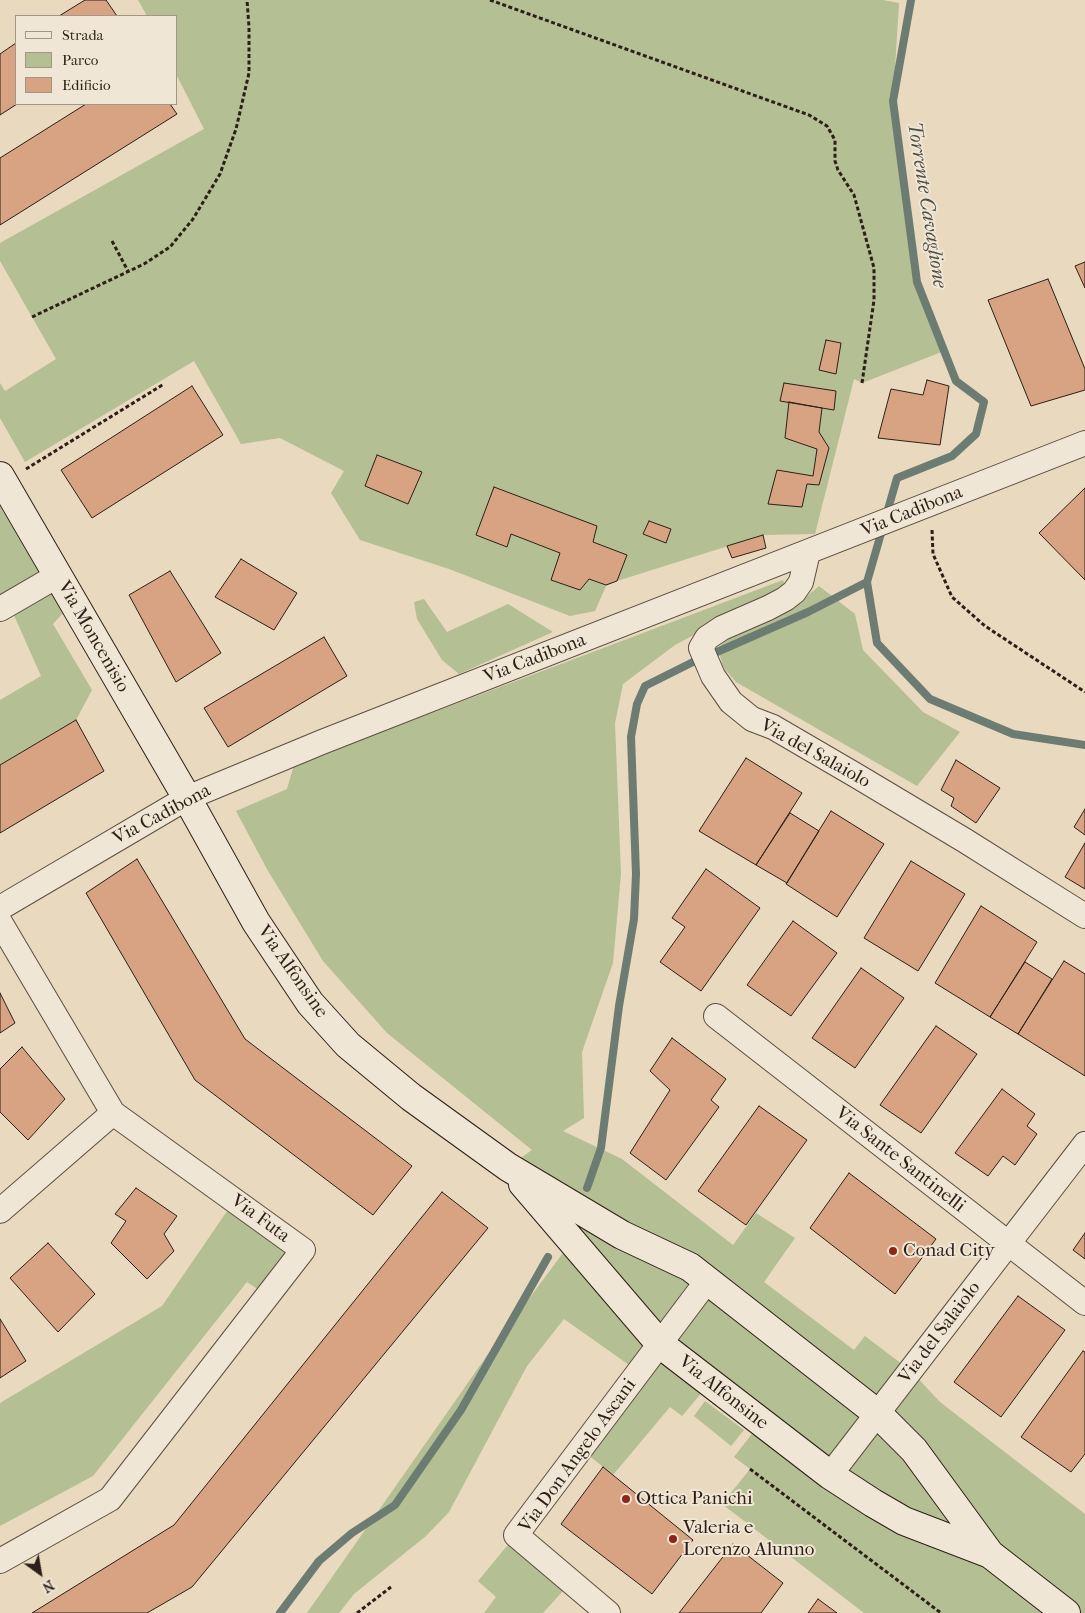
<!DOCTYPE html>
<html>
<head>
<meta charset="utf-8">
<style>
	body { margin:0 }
	#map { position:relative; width:1085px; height:1613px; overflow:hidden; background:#e8d9bf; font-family:"IM FELL French Canon",serif }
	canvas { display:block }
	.legend { position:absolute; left:15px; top:15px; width:162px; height:90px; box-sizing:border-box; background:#f0e6d5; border:1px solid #a29689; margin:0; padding:6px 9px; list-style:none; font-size:15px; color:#2d1f17 }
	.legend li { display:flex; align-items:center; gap:10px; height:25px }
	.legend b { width:25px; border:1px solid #a29689 }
	.north { position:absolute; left:15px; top:1548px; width:50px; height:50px; -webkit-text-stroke:4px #f0e6d5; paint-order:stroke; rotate:148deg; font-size:14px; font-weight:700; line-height:20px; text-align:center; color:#2d1f17 }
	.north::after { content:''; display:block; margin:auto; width:18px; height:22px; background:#2d1f17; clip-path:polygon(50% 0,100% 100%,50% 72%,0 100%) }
</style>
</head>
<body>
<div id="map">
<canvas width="1085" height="1613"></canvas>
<ul class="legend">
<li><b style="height:6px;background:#f0e6d5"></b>Strada</li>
<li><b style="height:14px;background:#b4bf93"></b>Parco</li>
<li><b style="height:14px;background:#d7a382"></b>Edificio</li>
</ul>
<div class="north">N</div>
</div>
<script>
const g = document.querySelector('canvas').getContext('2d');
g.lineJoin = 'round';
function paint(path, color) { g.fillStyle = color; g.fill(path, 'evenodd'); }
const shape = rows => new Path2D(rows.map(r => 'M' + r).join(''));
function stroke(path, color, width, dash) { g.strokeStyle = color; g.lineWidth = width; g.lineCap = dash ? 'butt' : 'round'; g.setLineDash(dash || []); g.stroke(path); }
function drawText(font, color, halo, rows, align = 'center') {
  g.font = font + ' "IM FELL French Canon",serif'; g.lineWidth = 4; g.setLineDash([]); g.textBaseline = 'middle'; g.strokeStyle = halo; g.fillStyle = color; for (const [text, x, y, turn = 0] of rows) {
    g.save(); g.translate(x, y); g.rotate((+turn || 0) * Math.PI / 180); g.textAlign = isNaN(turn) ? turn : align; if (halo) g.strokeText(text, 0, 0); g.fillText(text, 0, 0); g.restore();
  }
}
const green = shape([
	[138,0,883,0,899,3,893,101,917,282,944,351,862,383,854,379,815,534,763,535,617,581,606,586,595,611,570,616,449,569,360,540,331,493,344,471,280,438,241,444,194,361,25,462,0,418,0,383,5,391,56,359,0,261,0,243,204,129,176,74,176,16,147,16],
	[0,476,73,602,53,624,92,690,76,720,0,765,0,700,41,676,9,604,0,609],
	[783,580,785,586,675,645,623,684,615,723,621,874,613,963,582,1052,584,1118,563,1131,622,1159,733,1245,756,1213,795,1238,764,1282,854,1350,865,1336,911,1371,940,1402,1085,1514,1085,1613,864,1613,722,1504,750,1469,734,1457,761,1422,710,1383,682,1416,670,1407,613,1475,581,1449,639,1372,564,1319,527,1366,449,1512,426,1536,354,1594,339,1613,307,1613,495,1344,572,1241,508,1167,532,1150,387,1033,323,961,268,871,236,811,287,789,294,765],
	[819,586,855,614,863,650,923,712,960,732,917,786,736,682,723,667,718,648,729,638,805,598],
	[424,599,447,632,508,604,553,632,459,674,442,660,417,619,414,602],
	[234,1201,303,1250,268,1296,247,1282,93,1476,0,1526,0,1403,162,1306],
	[705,1401,744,1430,731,1446,694,1416],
	[516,1535,571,1582,543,1613,484,1613,496,1597,478,1581]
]);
const stream = shape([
	[911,0,893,101,917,282,956,381,984,402,976,434,952,456,897,478,867,582,877,643,930,699,1013,734,1085,745],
	[717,652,808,612,867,582],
	[587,1188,601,1148,619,1006,634,919,636,874,631,737,637,704,645,686,695,661],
	[280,1613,319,1561,352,1533,395,1505,461,1410,548,1257]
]);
const building = shape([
	[85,0,106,0,117,16,59,16,85,0],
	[16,43,17,104,0,115,0,54,16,43],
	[86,104,170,104,177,114,0,225,0,158,86,104],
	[1085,262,1085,288,1075,266,1085,262],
	[1048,279,1085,369,1085,390,1031,406,988,300,1048,279],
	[826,340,841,343,836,374,819,370,826,340],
	[927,380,949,386,940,445,878,438,891,389,923,395,927,380],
	[784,383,836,391,834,410,780,401,784,383],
	[192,386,223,435,92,518,61,470,192,386],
	[789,402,822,408,819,432,829,448,819,485,807,484,802,507,768,504,777,470,813,476,817,449,785,438,789,402],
	[377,455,422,472,408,504,365,486,377,455],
	[494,487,597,526,593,542,627,555,617,581,606,585,589,579,580,590,551,580,560,553,511,534,507,547,476,535,494,487],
	[1085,488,1085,580,1039,533,1085,488],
	[649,521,671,529,666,543,643,534,649,521],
	[763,535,766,548,732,558,727,546,763,535],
	[241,559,297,593,274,630,215,597,241,559],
	[170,571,221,653,176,682,129,595,170,571],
	[324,637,347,676,228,747,204,708,324,637],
	[76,720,104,771,0,833,0,765,76,720],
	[746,758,802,793,756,865,699,831,746,758],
	[956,760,1000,788,976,823,951,806,954,798,941,790,956,760],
	[1085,809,1085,835,1074,827,1085,809],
	[831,811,884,844,837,917,786,884,831,811],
	[790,813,819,831,787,883,756,865,790,813],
	[1085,843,1085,889,1065,877,1085,843],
	[137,859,245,1039,412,1166,373,1215,195,1080,86,893,137,859],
	[911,861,965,894,918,971,864,938,911,861],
	[706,869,760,908,701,991,660,962,685,927,672,918,706,869],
	[981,906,1037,942,990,1017,935,983,981,906],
	[793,921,837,953,791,1016,747,985,793,921],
	[1064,961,1085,974,1085,1076,1018,1034,1064,961],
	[1025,962,1052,979,1018,1034,990,1017,1025,962],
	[861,968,904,998,855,1068,812,1038,861,968],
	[0,993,15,1023,0,1033,0,993],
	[936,1026,977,1054,921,1133,880,1105,936,1026],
	[672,1038,726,1079,711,1100,719,1107,666,1180,630,1153,670,1090,650,1071,672,1038],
	[22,1047,65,1099,28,1140,0,1112,0,1069,22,1047],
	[1002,1089,1035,1114,1027,1126,1037,1134,1015,1165,1003,1156,988,1176,955,1153,1002,1089],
	[759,1106,807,1140,746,1225,698,1191,759,1106],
	[849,1173,936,1239,895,1294,810,1228,849,1173],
	[136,1188,177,1216,164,1234,174,1251,147,1279,111,1243,126,1221,115,1214,136,1188],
	[442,1192,488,1228,192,1587,147,1613,32,1613,174,1525,442,1192],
	[1085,1233,1085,1259,1073,1250,1085,1233],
	[48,1243,95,1294,58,1332,10,1278,48,1243],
	[1018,1296,1065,1330,1001,1417,954,1382,1018,1296],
	[0,1319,26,1361,0,1378,0,1319],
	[1083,1351,1085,1352,1085,1454,1071,1472,1021,1437,1083,1351],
	[603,1467,693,1540,652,1594,561,1524,603,1467],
	[733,1544,783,1583,761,1613,679,1613,733,1544],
	[818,1599,837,1613,808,1613,818,1599]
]);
const path = shape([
	[490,0,809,115,827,126,835,140,835,161,838,170,854,195,874,268,874,300,862,383],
	[112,241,128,271],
	[32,317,144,264,170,247,193,219,220,174,236,129,249,73,249,27,247,0],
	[26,469,164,384],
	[932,530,933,554,952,597,985,626,1085,692],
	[750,1469,941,1613],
	[357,1613,391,1587]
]);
const street = shape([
	[808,552,801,582,794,592,785,599,768,608,722,628,707,638,701,648,713,676,731,702,752,719,773,727,857,776,964,840,1085,916],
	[0,609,57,576],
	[0,908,187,798,322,742,1085,443],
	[0,922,113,1113,303,1250,110,1499,0,1561],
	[716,1016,1085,1303],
	[0,1211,113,1113],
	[830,1475,1085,1144],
	[608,1613,516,1535,707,1281]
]);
const secondary = shape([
	[0,476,187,798,256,922,310,1003,348,1045,411,1097,508,1167,622,1235,690,1267,878,1414,914,1450,990,1554],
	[523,1184,660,1344,830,1475,873,1503,904,1521,990,1554,1066,1613]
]);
const markers = [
	[893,1251,5,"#8f2418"],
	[626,1499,5,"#8f2418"],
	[673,1539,5,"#8f2418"]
];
const streetNames = [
	["Via Cadibona",912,512,-22],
	["Via Moncenisio",93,637,60],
	["Via Cadibona",535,659,-21],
	["Via del Salaiolo",815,754,29],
	["Via Cadibona",162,815,-28],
	["Via Alfonsine",292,972,55],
	["Via Sante Santinelli",900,1160,38],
	["Via Futa",260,1219,36],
	["Via del Salaiolo",940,1333,-53],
	["Via Alfonsine",723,1393,38],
	["Via Don Angelo Ascani",578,1456,-54]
];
const poiNames = [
	["Conad City",903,1251],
	["Ottica Panichi",636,1499],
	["Valeria e",683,1528],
	["Lorenzo Alunno",683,1550]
];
const waterNames = [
	["Torrente Cavaglione",926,205,81]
];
paint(green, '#b4bf93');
stroke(stream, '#6d7c72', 8);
paint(building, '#d7a382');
stroke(building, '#2d1f17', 1);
stroke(street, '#5c4e41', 26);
stroke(secondary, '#2d1f17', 30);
stroke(path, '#2d1f17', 3, [4, 2.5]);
stroke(street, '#f0e6d5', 24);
stroke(secondary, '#f0e6d5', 28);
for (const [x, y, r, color] of markers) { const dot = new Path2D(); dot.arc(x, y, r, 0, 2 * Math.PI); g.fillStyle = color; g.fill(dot); stroke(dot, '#f0e6d5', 2); }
drawText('19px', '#2d1f17', '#f0e6d5', streetNames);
drawText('19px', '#2d1f17', '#f0e6d5', poiNames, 'left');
drawText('italic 20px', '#4d4e44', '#f0e6d5', waterNames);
</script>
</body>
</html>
